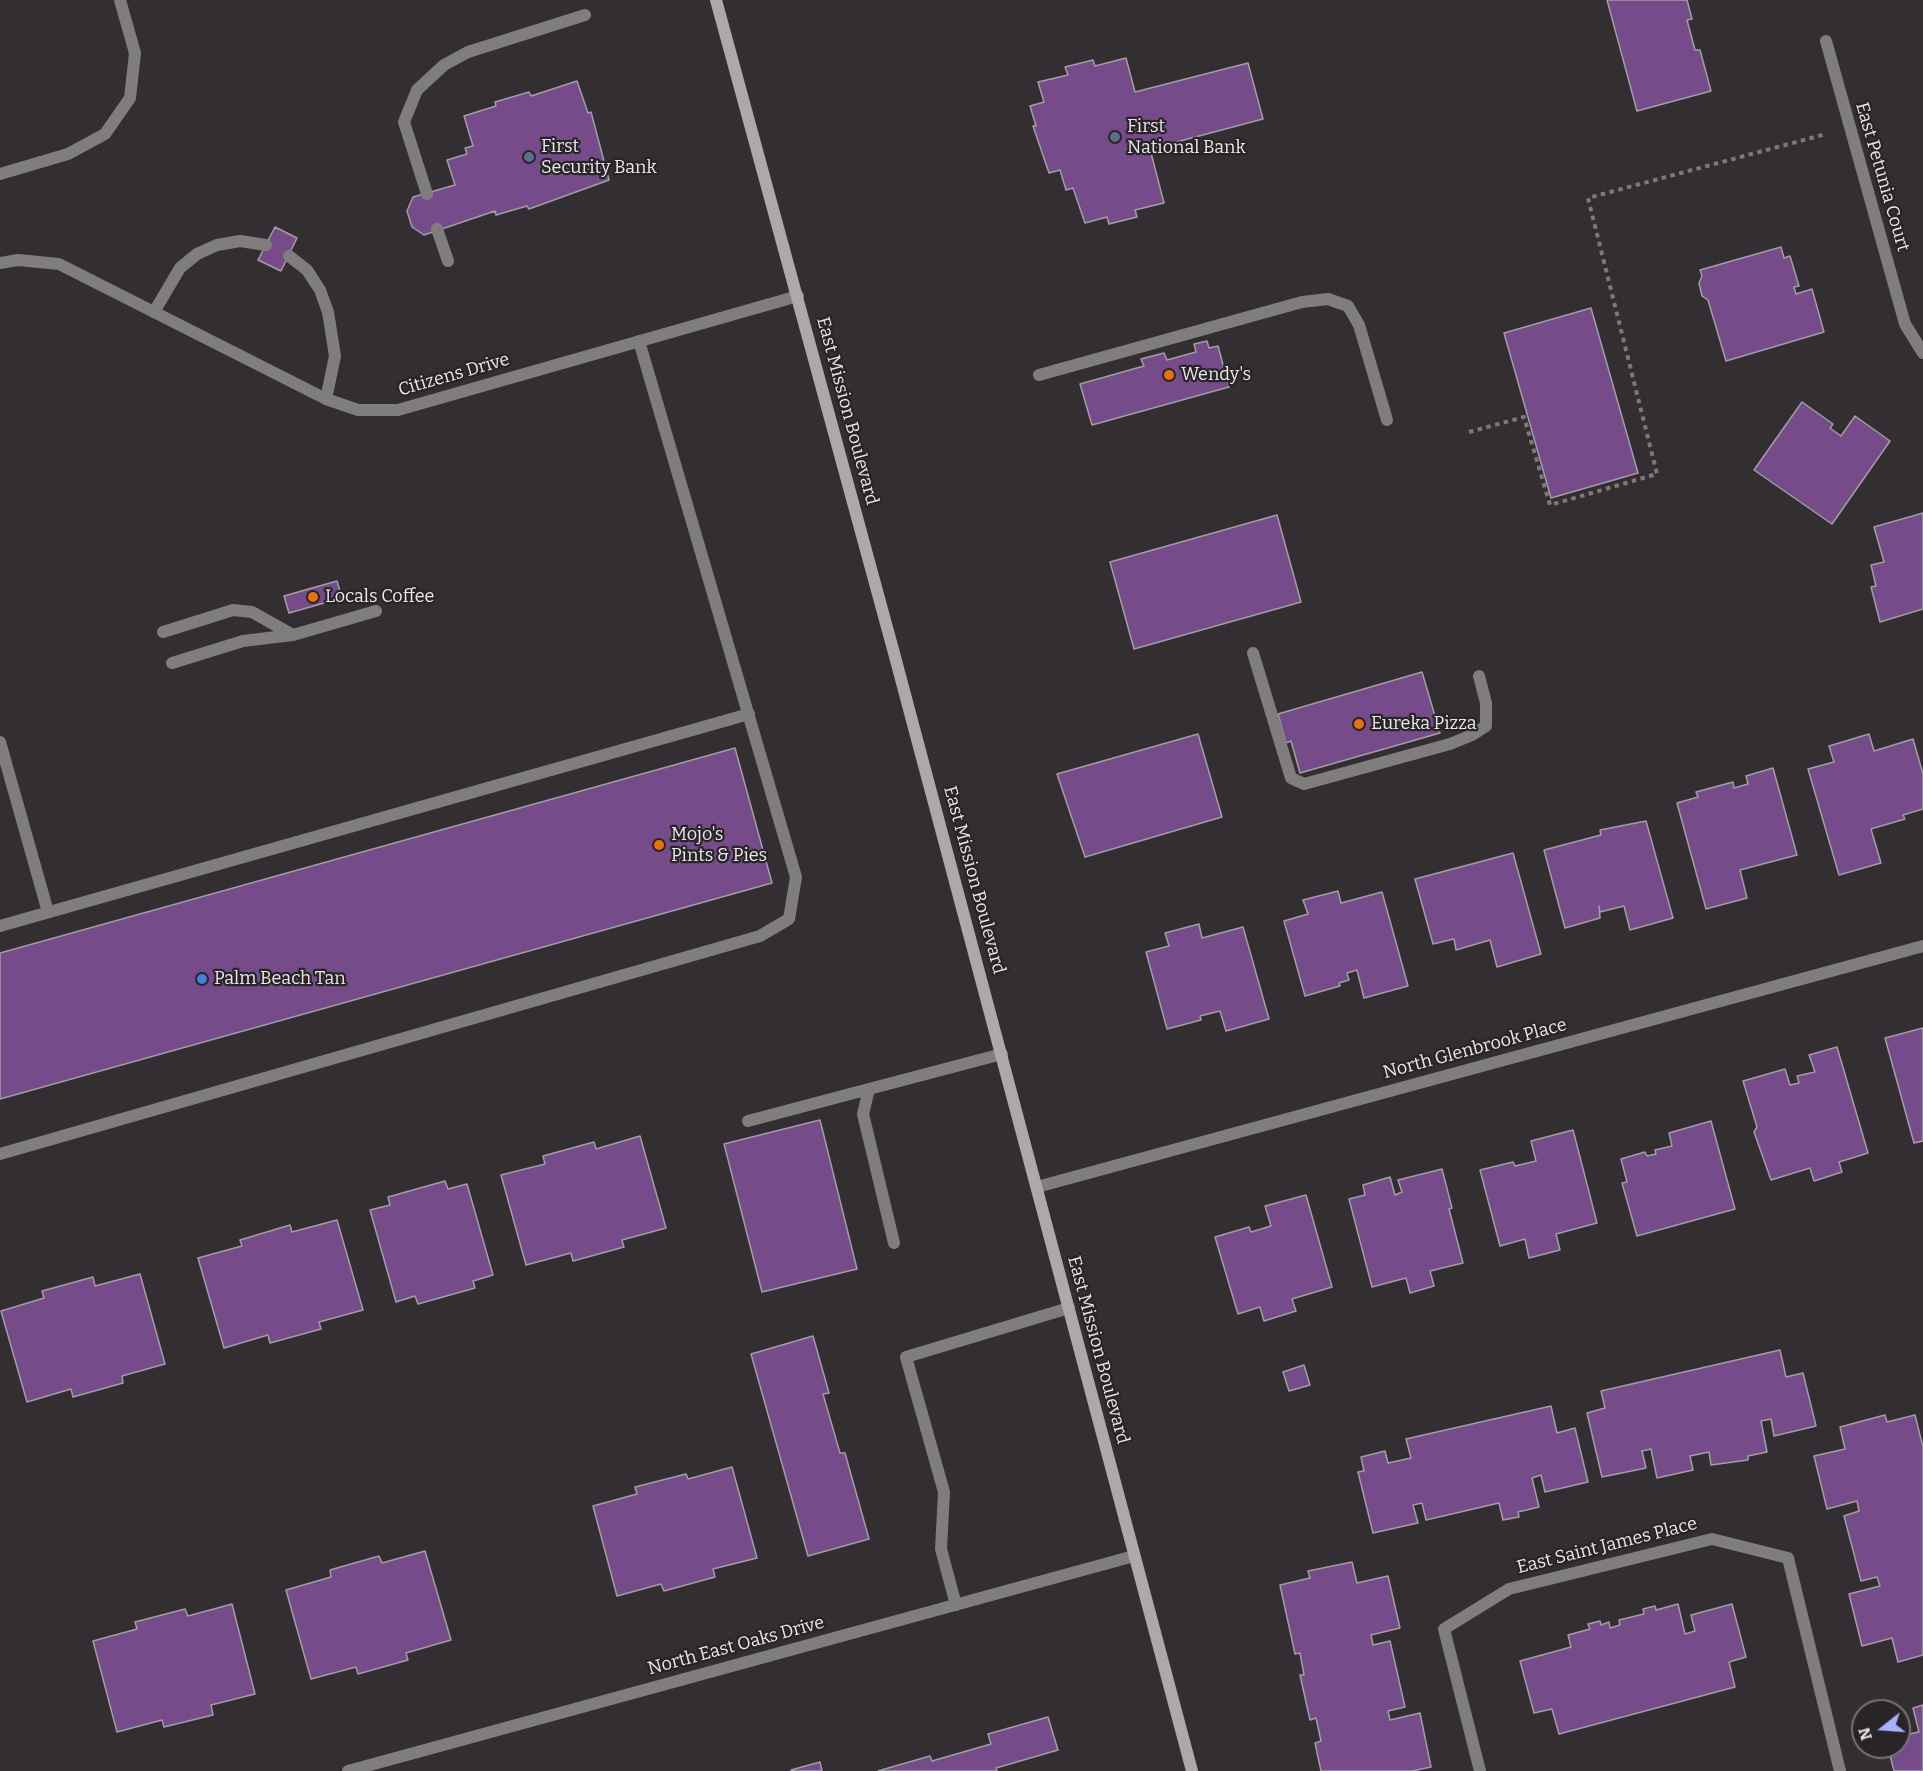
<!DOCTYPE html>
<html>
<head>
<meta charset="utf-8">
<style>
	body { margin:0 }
	#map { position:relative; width:1923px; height:1771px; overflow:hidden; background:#332e32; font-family:Bitter,serif }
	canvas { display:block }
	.north { position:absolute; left:1851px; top:1699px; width:60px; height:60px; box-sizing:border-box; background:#292428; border:2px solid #767275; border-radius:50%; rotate:253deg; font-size:16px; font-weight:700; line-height:24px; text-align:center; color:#eae7e9 }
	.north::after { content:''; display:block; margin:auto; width:21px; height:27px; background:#a9b0fc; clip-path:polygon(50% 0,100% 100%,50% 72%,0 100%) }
</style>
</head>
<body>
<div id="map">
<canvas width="1923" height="1771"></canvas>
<div class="north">N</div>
</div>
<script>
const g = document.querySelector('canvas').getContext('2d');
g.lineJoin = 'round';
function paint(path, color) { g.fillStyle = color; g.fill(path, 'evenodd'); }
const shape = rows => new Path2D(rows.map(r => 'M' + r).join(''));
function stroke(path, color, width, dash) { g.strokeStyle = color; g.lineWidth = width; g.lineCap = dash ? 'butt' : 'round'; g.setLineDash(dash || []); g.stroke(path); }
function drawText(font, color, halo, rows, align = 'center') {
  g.font = font + ' Bitter,serif'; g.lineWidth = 4.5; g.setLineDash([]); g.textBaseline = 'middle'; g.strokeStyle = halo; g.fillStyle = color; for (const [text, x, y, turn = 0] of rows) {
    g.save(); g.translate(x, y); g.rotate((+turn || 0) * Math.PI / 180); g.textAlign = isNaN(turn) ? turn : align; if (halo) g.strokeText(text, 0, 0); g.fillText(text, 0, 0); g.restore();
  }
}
const building = shape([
	[1607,0,1687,0,1692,19,1687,20,1695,50,1700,50,1711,91,1637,111,1607,0],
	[1126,58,1135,92,1248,63,1263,119,1150,149,1164,203,1135,210,1137,217,1109,224,1107,217,1085,223,1073,188,1066,190,1060,170,1049,173,1033,126,1036,126,1030,106,1044,102,1038,82,1068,75,1065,67,1093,60,1095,66,1126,58],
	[577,81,588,113,591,112,609,180,529,209,527,206,496,215,495,211,424,235,412,227,407,211,413,197,455,185,447,160,467,154,465,148,473,146,464,116,496,106,495,102,529,92,531,96,577,81],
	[275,227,297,238,281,271,258,260,275,227],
	[1781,247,1784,258,1790,256,1799,286,1794,287,1796,294,1812,289,1824,332,1726,361,1708,300,1702,296,1699,283,1702,276,1700,270,1781,247],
	[1591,308,1638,473,1551,498,1504,333,1591,308],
	[1207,341,1209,348,1218,346,1229,387,1092,425,1080,384,1144,366,1141,359,1164,353,1167,360,1196,352,1194,344,1207,341],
	[1802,402,1833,424,1830,428,1841,436,1855,416,1890,441,1832,524,1754,470,1802,402],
	[1923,513,1923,609,1880,622,1871,587,1876,586,1871,565,1884,562,1874,527,1923,513],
	[1277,515,1301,602,1134,649,1110,562,1277,515],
	[337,581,342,598,289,613,284,596,337,581],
	[1422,672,1440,733,1300,773,1291,741,1286,743,1278,714,1422,672],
	[1198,734,1222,817,1085,857,1057,774,1198,734],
	[1869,734,1874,751,1913,739,1923,774,1923,809,1903,815,1905,819,1871,829,1881,863,1839,875,1808,769,1834,762,1829,746,1869,734],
	[735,748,772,883,0,1099,0,953,735,748],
	[1773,768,1797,855,1740,870,1747,898,1706,909,1677,803,1698,797,1696,792,1733,782,1734,788,1748,784,1746,776,1773,768],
	[1646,821,1673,918,1630,930,1624,906,1600,912,1599,906,1600,918,1565,928,1544,850,1601,835,1600,830,1646,821],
	[1513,853,1541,954,1497,967,1490,940,1456,950,1454,939,1433,944,1415,879,1513,853],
	[1338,891,1341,903,1382,892,1408,986,1364,998,1357,970,1347,973,1349,980,1339,983,1340,986,1305,996,1284,921,1308,914,1303,900,1338,891],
	[1199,924,1202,938,1243,927,1269,1019,1226,1031,1220,1011,1200,1016,1201,1020,1167,1029,1146,952,1169,946,1165,933,1199,924],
	[1923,1028,1923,1141,1914,1143,1885,1038,1923,1028],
	[1837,1047,1868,1153,1839,1162,1842,1172,1814,1181,1810,1168,1771,1180,1754,1132,1757,1127,1743,1081,1785,1069,1790,1085,1799,1083,1797,1076,1815,1072,1809,1055,1837,1047],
	[820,1120,857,1269,762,1292,724,1144,820,1120],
	[1711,1121,1735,1209,1637,1236,1622,1183,1627,1182,1621,1159,1645,1152,1647,1156,1656,1154,1655,1150,1672,1146,1669,1133,1711,1121],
	[1573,1130,1597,1223,1556,1234,1560,1250,1529,1258,1525,1239,1500,1246,1480,1170,1513,1162,1515,1166,1536,1161,1531,1141,1573,1130],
	[640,1136,666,1228,622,1240,624,1247,573,1261,571,1253,526,1265,501,1175,545,1164,543,1156,594,1142,596,1149,640,1136],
	[1442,1169,1452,1208,1449,1209,1463,1263,1430,1271,1434,1286,1410,1293,1406,1278,1372,1287,1349,1199,1365,1195,1363,1185,1390,1177,1395,1195,1402,1192,1398,1180,1442,1169],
	[445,1181,448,1189,467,1184,493,1275,473,1281,475,1288,418,1304,415,1296,396,1302,370,1210,390,1205,388,1197,445,1181],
	[1306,1195,1332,1287,1292,1299,1296,1311,1264,1321,1260,1307,1238,1314,1215,1237,1249,1227,1251,1232,1271,1226,1265,1206,1306,1195],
	[337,1220,363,1310,319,1322,321,1329,270,1343,268,1335,224,1348,198,1258,242,1246,240,1240,290,1225,292,1232,337,1220],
	[140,1274,165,1364,122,1376,123,1383,73,1397,71,1389,27,1402,1,1311,44,1298,42,1291,93,1277,95,1286,140,1274],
	[813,1336,829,1393,823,1394,840,1453,845,1453,869,1539,808,1556,751,1354,813,1336],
	[1780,1350,1786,1377,1803,1373,1816,1426,1774,1436,1771,1419,1761,1421,1767,1452,1748,1456,1748,1460,1711,1465,1709,1452,1690,1456,1693,1470,1657,1478,1651,1449,1642,1451,1646,1468,1602,1477,1587,1413,1605,1408,1601,1391,1780,1350],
	[1304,1365,1310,1385,1289,1391,1283,1372,1304,1365],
	[1551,1406,1557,1433,1575,1428,1588,1482,1545,1492,1541,1475,1532,1478,1539,1507,1518,1512,1519,1517,1503,1520,1499,1503,1426,1520,1422,1503,1413,1505,1418,1523,1373,1533,1358,1472,1364,1471,1361,1457,1385,1451,1388,1463,1411,1458,1406,1439,1551,1406],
	[1885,1415,1887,1422,1915,1415,1923,1447,1923,1655,1898,1662,1892,1638,1862,1646,1849,1594,1880,1586,1877,1577,1861,1581,1844,1516,1859,1511,1857,1501,1827,1509,1814,1456,1845,1449,1840,1427,1885,1415],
	[732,1467,757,1558,713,1569,715,1577,664,1591,661,1584,617,1596,593,1506,637,1494,635,1487,686,1474,688,1479,732,1467],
	[425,1551,451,1640,406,1653,408,1660,358,1674,356,1667,311,1679,286,1590,331,1577,330,1570,379,1556,382,1563,425,1551],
	[1352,1562,1357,1583,1388,1576,1400,1628,1371,1635,1373,1645,1390,1641,1405,1707,1388,1711,1390,1720,1420,1713,1431,1767,1412,1771,1321,1771,1315,1743,1321,1741,1316,1718,1310,1720,1300,1675,1304,1675,1300,1653,1295,1654,1280,1585,1310,1578,1308,1571,1352,1562],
	[232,1604,255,1694,211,1705,213,1715,164,1727,162,1720,117,1732,93,1641,137,1629,135,1622,185,1609,188,1616,232,1604],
	[1678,1604,1685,1634,1695,1631,1691,1615,1732,1604,1746,1657,1729,1662,1735,1687,1559,1734,1552,1709,1534,1713,1520,1661,1571,1647,1568,1635,1590,1629,1588,1624,1600,1621,1601,1625,1609,1622,1610,1628,1620,1625,1619,1620,1644,1614,1643,1609,1655,1606,1656,1610,1678,1604],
	[1923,1705,1923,1771,1894,1771,1888,1747,1899,1747,1899,1736,1919,1732,1913,1708,1923,1705],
	[1048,1717,1058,1750,996,1768,997,1771,878,1771,930,1756,932,1761,991,1744,988,1734,1048,1717],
	[820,1762,822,1771,792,1771,791,1770,820,1762]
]);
const path = shape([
	[1469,432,1524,417,1550,505,1657,474,1588,198,1826,134]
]);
const service = shape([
	[0,174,68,154,105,134,130,98,135,53,120,0],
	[427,194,404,122,417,90,444,65,468,52,585,15],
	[437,229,448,261],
	[289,256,307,270,320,290,328,312,335,356,326,399],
	[154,312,180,268,197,254,217,245,240,241,266,245],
	[1039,375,1302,302,1328,299,1348,306,1359,325,1387,420],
	[163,632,233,610,252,612,293,635],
	[1253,653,1291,778,1304,784,1450,744,1472,735,1486,726,1486,703,1479,676],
	[172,663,243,641,293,635,376,611],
	[0,742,48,912],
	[0,926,749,714],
	[748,1121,869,1089],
	[0,1154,760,936,789,919,796,877,639,341],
	[894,1243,863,1114,869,1089,1002,1054],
	[956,1605,941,1549,944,1492,906,1357,1069,1308]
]);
const minor = shape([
	[1826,41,1905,324,1923,353],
	[0,263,18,260,59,264,326,399,358,410,398,410,798,296],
	[1037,1187,1923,946],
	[348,1771,1134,1556],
	[1480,1771,1444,1629,1509,1589,1712,1539,1788,1558,1840,1771]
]);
const secondary = shape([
	[716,0,894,653,1192,1771]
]);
const markers = [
	[1115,137,6,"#5c6f8a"],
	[529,157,6,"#5c6f8a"],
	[1169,375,6,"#e8710a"],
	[313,597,6,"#e8710a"],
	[1359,724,6,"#e8710a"],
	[659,845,6,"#e8710a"],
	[202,979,6,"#3f7fe0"]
];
const poiNames = [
	["First",1127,127],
	["National Bank",1127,148],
	["First",541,147],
	["Security Bank",541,168],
	["Wendy's",1181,375],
	["Locals Coffee",325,597],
	["Eureka Pizza",1371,724],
	["Mojo's",671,835],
	["Pints & Pies",671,856],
	["Palm Beach Tan",214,979]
];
const streetNames = [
	["East Petunia Court",1882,177,74],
	["Citizens Drive",454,375,-16],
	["East Mission Boulevard",847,411,75],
	["East Mission Boulevard",974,880,75],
	["North Glenbrook Place",1475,1049,-15],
	["East Mission Boulevard",1098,1350,75],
	["East Saint James Place",1607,1546,-14],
	["North East Oaks Drive",736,1646,-15]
];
paint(building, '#754c89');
stroke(building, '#a29ea4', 1.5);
stroke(path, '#7c787b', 4, [4.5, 4.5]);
stroke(service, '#807d7d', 12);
stroke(minor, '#807d7d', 12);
stroke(secondary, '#aea8a8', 12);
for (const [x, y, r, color] of markers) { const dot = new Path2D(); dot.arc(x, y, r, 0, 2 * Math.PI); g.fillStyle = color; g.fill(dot); stroke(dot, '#292428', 2); }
drawText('18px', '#eae7e9', '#292428', poiNames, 'left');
drawText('18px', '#eae7e9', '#292428', streetNames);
</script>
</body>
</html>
